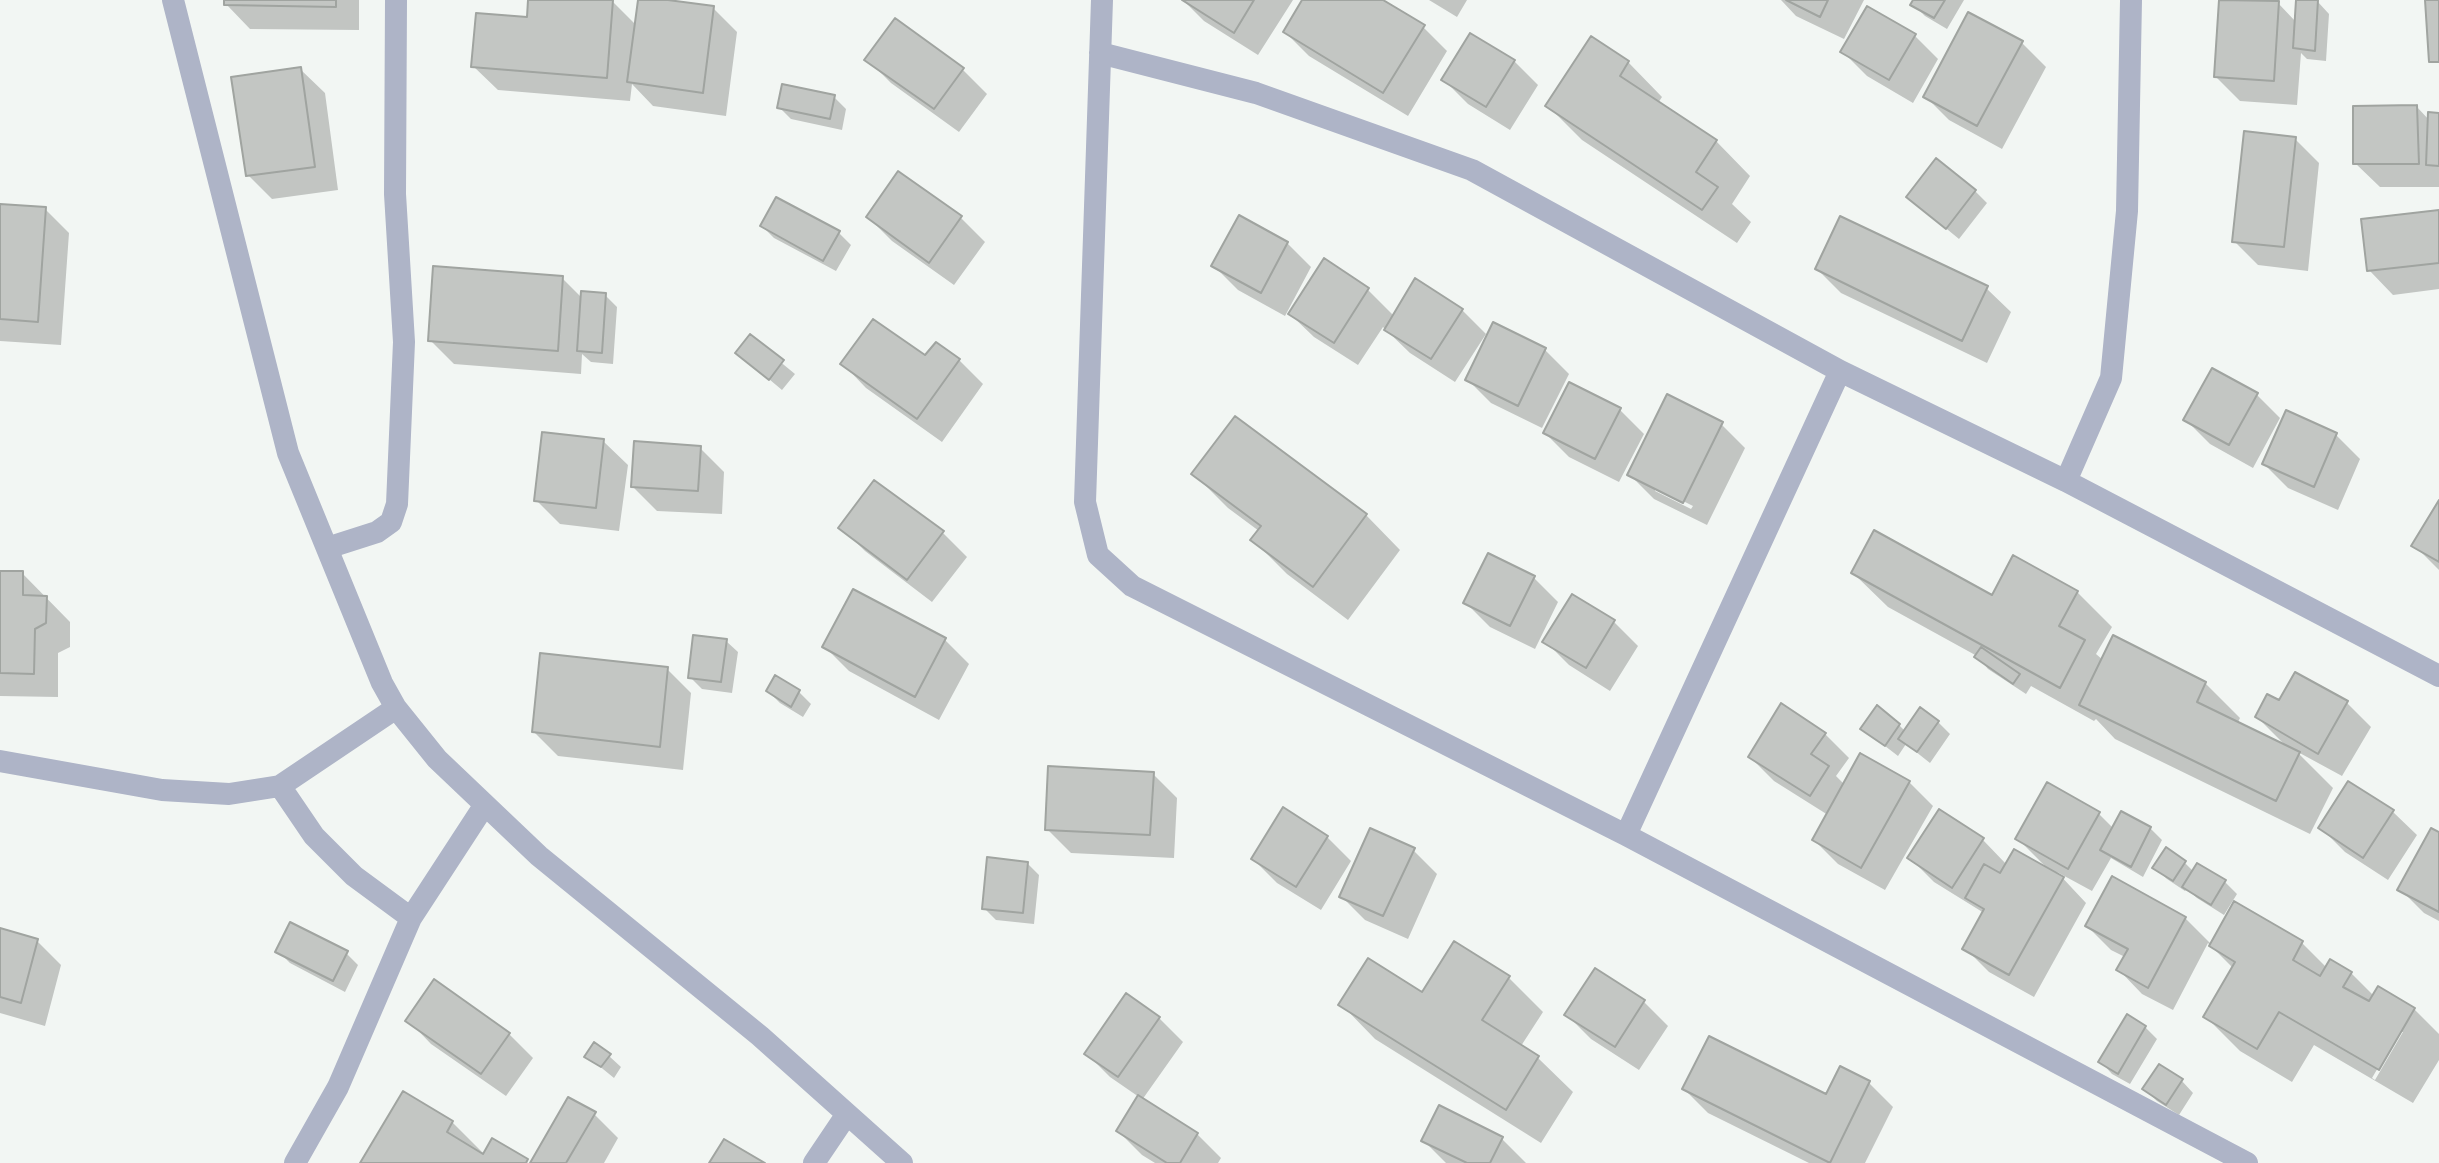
<!DOCTYPE html>
<html>
<head>
<meta charset="utf-8">
<style>
	body { margin:0 }
	canvas { display:block; background:#f2f6f3 }
</style>
</head>
<body>
<canvas width="2439" height="1163"></canvas>
<script>
const g = document.querySelector('canvas').getContext('2d');
g.lineJoin = 'round';
function paint(path, color) { g.fillStyle = color; g.fill(path, 'evenodd'); }
const shape = rows => new Path2D(rows.map(r => 'M' + r).join(''));
function stroke(path, color, width, dash) { g.strokeStyle = color; g.lineWidth = width; g.lineCap = dash ? 'butt' : 'round'; g.setLineDash(dash || []); g.stroke(path); }
const shadow = shape([
	[226,0,359,0,359,30,250,29,226,4],
	[530,0,612,1,637,26,640,0,713,8,737,32,726,116,653,106,632,84,630,101,498,90,473,66,529,19],
	[1183,0,1293,0,1258,55,1204,21],
	[1305,0,1380,0,1423,27,1447,51,1408,116,1309,56,1285,32],
	[1429,0,1467,0,1457,17],
	[1781,0,1864,0,1844,39,1796,16],
	[1915,0,1964,0,1947,29,1925,16,1913,4],
	[2221,0,2278,3,2296,22,2318,2,2329,14,2326,61,2307,59,2301,53,2297,105,2240,101,2216,77],
	[895,20,963,70,987,94,959,132,891,83,867,59],
	[1914,35,1938,59,1913,103,1867,76,1843,52],
	[2022,43,2046,67,2002,149,1949,120,1925,96],
	[1514,61,1538,85,1510,130,1468,104,1444,80],
	[1628,62,1662,97,1658,103,1716,141,1750,176,1732,204,1751,222,1737,243,1582,140,1548,106],
	[300,69,325,93,338,190,272,199,248,175],
	[834,97,846,109,842,130,791,119,779,107],
	[2417,107,2430,121,2439,115,2439,187,2380,187,2355,163],
	[2295,139,2319,163,2308,271,2258,265,2234,241],
	[898,174,961,218,985,242,954,285,892,241,868,217],
	[1975,191,1987,203,1959,239,1908,197],
	[0,206,45,209,69,233,61,345,0,341],
	[2439,212,2439,289,2393,295,2369,270],
	[762,226,839,233,851,245,836,271,774,238],
	[1287,243,1311,267,1285,316,1238,290,1214,266],
	[1817,269,1986,288,2011,312,1987,363,1841,293],
	[562,278,582,298,605,295,617,307,613,364,591,362,582,354,581,374,454,364,430,340],
	[1368,290,1394,316,1462,310,1486,334,1455,382,1410,353,1383,327,1358,365,1314,337,1290,314],
	[750,337,795,374,782,390,738,353],
	[1545,350,1569,374,1542,428,1491,403,1467,379],
	[925,358,959,360,983,384,942,442,866,388,843,364],
	[2256,394,2280,418,2253,468,2210,444,2186,420],
	[1620,410,1644,434,1619,482,1569,457,1545,433],
	[1721,424,1745,448,1707,525,1654,499,1630,475],
	[1655,487,1693,506,1691,509,1655,491],
	[2336,435,2360,459,2338,510,2288,488,2264,464],
	[603,441,628,465,619,531,560,524,536,500],
	[700,448,724,472,722,514,657,511,633,487],
	[1194,474,1366,515,1400,550,1348,620,1287,574,1253,540,1259,531,1228,508],
	[875,483,943,533,967,557,932,602,865,551,841,527],
	[2439,503,2439,570,2414,545],
	[0,573,22,573,70,622,70,647,58,653,58,697,0,696],
	[1853,573,1993,597,2077,592,2112,627,2096,654,2103,660,2205,683,2240,718,2237,724,2288,748,2257,717,2280,703,2347,703,2371,727,2342,776,2296,751,2333,788,2310,834,2115,739,2096,719,2094,721,2031,686,2026,694,1988,669,1977,656,1888,607],
	[1534,578,1558,602,1535,649,1490,627,1466,603],
	[1572,597,1614,622,1638,646,1610,691,1569,665,1545,641],
	[945,640,969,664,939,720,849,671,825,647],
	[726,641,738,652,732,693,702,689,690,677],
	[667,669,691,693,683,770,558,756,534,732],
	[768,691,799,692,811,704,803,717,780,703],
	[1938,722,1950,734,1930,763,1906,744,1898,756,1863,729,1899,725,1905,731],
	[1825,734,1849,758,1836,776,1845,785,1909,782,1933,806,1885,890,1838,864,1814,840,1828,815,1774,781,1750,757],
	[1153,774,1177,798,1174,858,1071,853,1047,829],
	[1939,812,1983,840,2007,865,2048,869,2018,839,2098,813,2114,829,2150,828,2162,840,2143,877,2111,858,2092,891,2057,872,2086,903,2034,997,1989,972,1965,948,1984,913,1934,882,1910,858],
	[2393,812,2417,835,2388,880,2345,852,2321,828],
	[2439,834,2439,921,2424,913,2400,889],
	[1327,837,1351,861,1321,910,1277,883,1253,859],
	[1413,850,1437,874,1408,939,1365,920,1341,896],
	[2184,862,2194,872,2198,866,2225,882,2237,894,2224,915,2197,898,2187,889,2185,891,2167,879,2155,868],
	[1027,863,1039,875,1034,924,996,920,984,908],
	[2185,918,2212,945,2302,943,2327,968,2351,973,2374,996,2379,988,2414,1009,2439,1034,2439,1060,2413,1103,2314,1045,2292,1082,2240,1051,2205,1016,2233,968,2208,943,2173,1010,2142,994,2119,970,2125,957,2111,950,2087,926],
	[2399,1032,2403,1032,2375,1080,2372,1078],
	[0,930,37,941,61,965,45,1026,0,1013],
	[278,951,346,953,358,965,345,992,290,963],
	[1508,977,1543,1012,1521,1046,1538,1058,1573,1092,1541,1143,1375,1039,1341,1004,1423,995],
	[1644,1002,1668,1026,1639,1070,1591,1039,1567,1015],
	[1159,1018,1183,1042,1142,1100,1197,1134,1221,1158,1218,1163,1155,1163,1142,1155,1118,1131,1139,1097,1110,1077,1086,1053],
	[408,1020,509,1034,533,1058,506,1096,431,1044],
	[2145,1027,2157,1039,2130,1084,2112,1074,2101,1062],
	[587,1056,609,1056,621,1067,614,1078],
	[1840,1069,1869,1083,1893,1107,1865,1163,1809,1163,1708,1113,1684,1089,1826,1097],
	[2182,1081,2193,1093,2179,1115,2157,1101,2145,1089],
	[1440,1108,1502,1139,1526,1163,1446,1163,1423,1140],
	[594,1114,618,1138,604,1163,532,1163],
	[452,1122,485,1155,529,1163,362,1163]
]);
const building = shape([
	[224,0,336,0,336,7,224,5,224,0],
	[528,0,613,0,607,78,471,67,476,13,527,17,528,0],
	[638,0,668,0,714,6,703,93,627,82,638,0],
	[1182,0,1254,0,1234,33,1182,0],
	[1302,0,1383,0,1425,25,1383,93,1283,32,1302,0],
	[1786,0,1828,0,1820,17,1786,0],
	[1913,0,1945,0,1934,18,1910,5,1913,0],
	[2219,0,2279,1,2274,81,2214,77,2219,0],
	[2296,0,2318,0,2315,51,2293,48,2296,0],
	[2425,0,2439,0,2439,62,2429,62,2425,0],
	[1867,6,1916,34,1889,80,1840,52,1867,6],
	[1968,12,2023,41,1977,126,1923,97,1968,12],
	[895,18,964,68,934,109,864,60,895,18],
	[1470,33,1515,60,1486,107,1441,80,1470,33],
	[1591,36,1629,61,1620,76,1717,140,1696,172,1718,187,1702,210,1545,106,1591,36],
	[301,67,315,167,246,176,231,77,301,67],
	[782,84,835,95,830,119,777,108,782,84],
	[2417,105,2419,164,2353,164,2353,106,2417,105],
	[2428,112,2439,113,2439,166,2426,165,2428,112],
	[2244,131,2296,137,2284,247,2232,242,2244,131],
	[1936,158,1976,190,1946,229,1906,197,1936,158],
	[898,171,962,216,929,263,866,217,898,171],
	[776,197,840,231,823,261,760,226,776,197],
	[0,204,46,207,38,322,0,319,0,204],
	[2439,210,2439,263,2367,271,2361,219,2439,210],
	[1239,215,1288,242,1261,293,1211,266,1239,215],
	[1840,216,1988,286,1962,341,1815,269,1840,216],
	[1324,258,1369,288,1334,343,1288,314,1324,258],
	[433,266,563,276,558,351,428,341,433,266],
	[1415,278,1463,309,1431,359,1384,330,1415,278],
	[581,291,606,293,602,353,577,351,581,291],
	[873,319,925,355,936,342,960,359,917,419,840,364,873,319],
	[1493,322,1546,348,1518,406,1465,380,1493,322],
	[750,334,784,360,769,380,735,353,750,334],
	[2212,368,2258,393,2229,445,2183,420,2212,368],
	[1569,382,1621,408,1595,459,1543,433,1569,382],
	[1667,394,1723,422,1683,503,1627,475,1667,394],
	[2286,410,2337,433,2314,487,2262,464,2286,410],
	[1235,416,1367,514,1313,587,1250,540,1261,526,1191,474,1235,416],
	[542,432,604,439,596,508,534,501,542,432],
	[634,441,701,446,698,491,631,487,634,441],
	[874,480,944,531,907,580,838,528,874,480],
	[2439,500,2439,562,2411,546,2439,500],
	[1874,530,1992,595,2013,555,2078,591,2059,626,2085,640,2060,688,1851,573,1874,530],
	[1488,553,1535,576,1510,626,1463,603,1488,553],
	[0,571,23,571,23,595,47,596,46,623,35,629,34,674,0,673,0,571],
	[853,589,946,638,915,697,822,647,853,589],
	[1572,594,1615,620,1586,668,1542,642,1572,594],
	[693,635,727,639,721,682,688,678,693,635],
	[2113,635,2206,682,2197,702,2300,752,2276,801,2079,705,2113,635],
	[1981,647,2020,674,2013,684,1974,657,1981,647],
	[540,653,668,667,660,747,532,732,540,653],
	[2295,672,2348,701,2318,754,2255,717,2267,694,2279,700,2295,672],
	[775,675,800,690,791,707,766,691,775,675],
	[1781,703,1826,733,1811,754,1829,766,1810,796,1748,757,1781,703],
	[1877,705,1900,724,1885,746,1860,729,1877,705],
	[1920,707,1939,721,1917,752,1898,739,1920,707],
	[1860,753,1910,781,1861,868,1812,840,1860,753],
	[1048,766,1154,772,1150,835,1045,830,1048,766],
	[2348,781,2394,810,2363,858,2318,828,2348,781],
	[2047,782,2100,812,2068,869,2015,839,2047,782],
	[1283,807,1328,836,1296,887,1251,859,1283,807],
	[1939,809,1984,838,1952,888,1907,858,1939,809],
	[2121,811,2151,827,2131,867,2100,850,2121,811],
	[1370,828,1415,848,1383,916,1339,897,1370,828],
	[2431,828,2439,832,2439,912,2397,890,2431,828],
	[2166,847,2186,861,2173,881,2152,868,2166,847],
	[2014,849,2064,877,2009,975,1962,949,1984,909,1965,898,1984,864,2000,873,2014,849],
	[987,857,1028,862,1023,913,982,909,987,857],
	[2197,863,2226,880,2211,905,2182,887,2197,863],
	[2112,876,2186,917,2148,988,2116,970,2128,949,2085,926,2112,876],
	[2234,901,2303,941,2293,960,2320,976,2330,959,2352,972,2343,987,2369,1001,2378,986,2415,1008,2379,1070,2279,1012,2257,1049,2203,1017,2235,962,2209,946,2234,901],
	[290,922,348,951,333,981,275,952,290,922],
	[0,928,38,939,21,1003,0,997,0,928],
	[1454,941,1510,976,1482,1020,1539,1056,1506,1110,1338,1005,1368,958,1422,992,1454,941],
	[1595,968,1645,1000,1615,1047,1564,1015,1595,968],
	[434,979,510,1033,481,1074,405,1021,434,979],
	[1126,993,1160,1017,1118,1077,1084,1054,1126,993],
	[2127,1014,2146,1026,2118,1074,2098,1062,2127,1014],
	[1709,1036,1826,1094,1840,1066,1870,1081,1830,1163,1682,1089,1709,1036],
	[594,1042,611,1054,601,1067,584,1057,594,1042],
	[2159,1064,2183,1079,2166,1105,2142,1089,2159,1064],
	[403,1091,453,1121,447,1132,483,1154,492,1138,528,1159,526,1163,360,1163,403,1091],
	[1138,1095,1198,1133,1180,1163,1167,1163,1116,1131,1138,1095],
	[568,1097,596,1112,566,1163,530,1163,568,1097],
	[1439,1105,1503,1137,1490,1163,1467,1163,1421,1141,1439,1105],
	[724,1139,765,1163,709,1163,724,1139]
]);
const minor = shape([
	[173,0,288,453,382,683,396,708,437,759,539,856,760,1036,902,1163],
	[1102,0,1085,502,1098,555,1132,586,1626,835,2247,1163],
	[1100,53,1256,93,1472,170,1840,371,2066,481,2439,676],
	[2066,481,2111,378,2127,211,2131,0],
	[327,548,377,532,391,522,397,504,404,342,395,194,396,0],
	[0,761,162,790,229,794,280,786,396,708],
	[280,786,314,836,354,876,411,918],
	[1626,835,1840,371],
	[295,1163,338,1087,411,918,484,806],
	[814,1163,847,1114]
]);
paint(shadow, '#0003');
paint(building, '#c3c6c3');
stroke(building, '#a0a4a0', 2);
stroke(minor, '#aeb4c7', 22);
</script>
</body>
</html>
